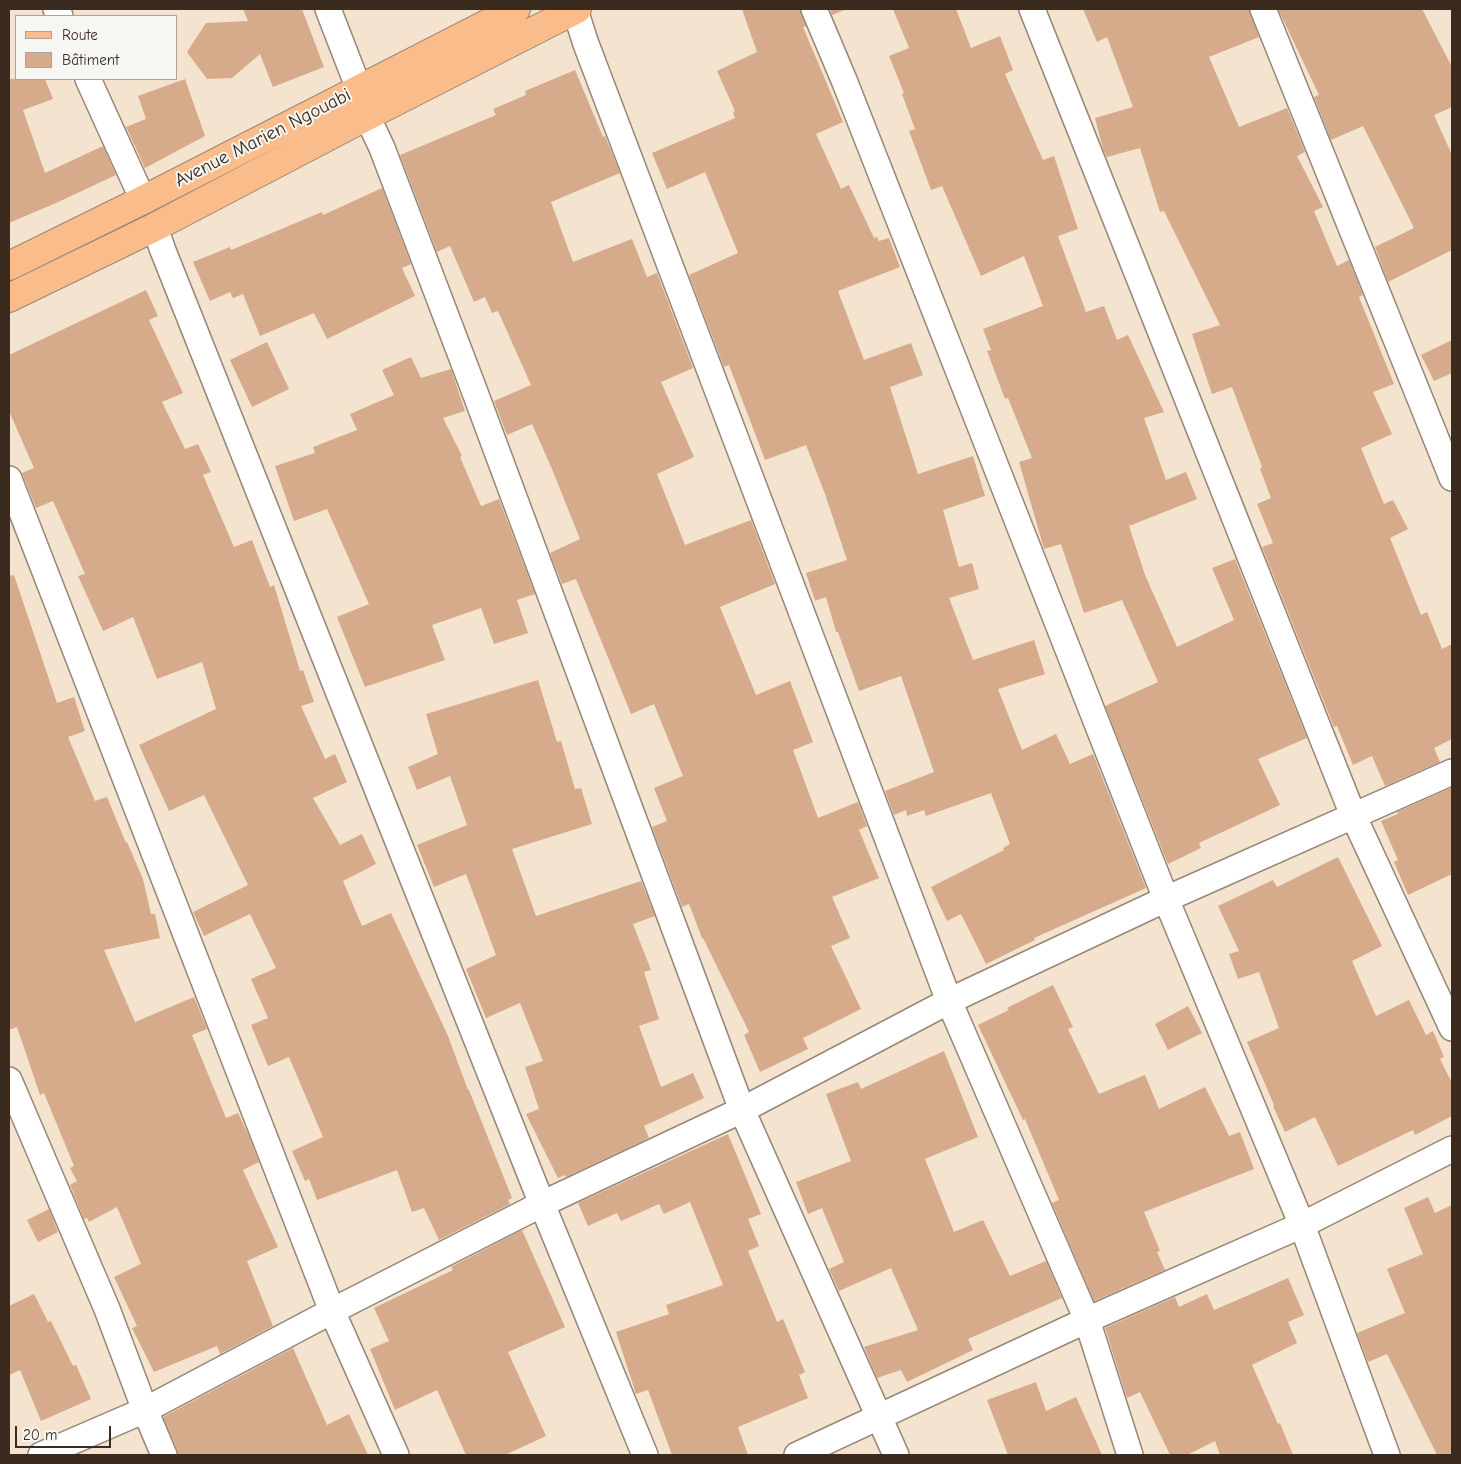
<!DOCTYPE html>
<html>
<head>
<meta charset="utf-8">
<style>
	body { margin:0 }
	#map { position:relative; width:1461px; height:1464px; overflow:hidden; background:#f4e3ce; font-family:"Comic Neue",sans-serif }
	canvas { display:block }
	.frame { position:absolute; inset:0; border:10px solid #3b2a1e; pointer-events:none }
	.legend { position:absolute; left:15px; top:15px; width:162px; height:65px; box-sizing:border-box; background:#f6f6f2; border:1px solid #aba49d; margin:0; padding:6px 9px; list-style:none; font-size:15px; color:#3b2a1e }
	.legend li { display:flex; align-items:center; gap:10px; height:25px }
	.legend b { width:25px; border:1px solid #aba49d }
	.scale { position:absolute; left:15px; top:1426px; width:96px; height:22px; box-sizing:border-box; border:2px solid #3b2a1e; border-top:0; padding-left:6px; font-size:15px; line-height:18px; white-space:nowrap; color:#3b2a1e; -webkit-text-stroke:4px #f6f6f2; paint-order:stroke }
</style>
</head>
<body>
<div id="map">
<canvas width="1461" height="1464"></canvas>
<div class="frame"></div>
<ul class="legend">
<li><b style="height:6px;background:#fabc8b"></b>Route</li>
<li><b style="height:14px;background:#d6ab8b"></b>Bâtiment</li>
</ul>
<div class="scale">20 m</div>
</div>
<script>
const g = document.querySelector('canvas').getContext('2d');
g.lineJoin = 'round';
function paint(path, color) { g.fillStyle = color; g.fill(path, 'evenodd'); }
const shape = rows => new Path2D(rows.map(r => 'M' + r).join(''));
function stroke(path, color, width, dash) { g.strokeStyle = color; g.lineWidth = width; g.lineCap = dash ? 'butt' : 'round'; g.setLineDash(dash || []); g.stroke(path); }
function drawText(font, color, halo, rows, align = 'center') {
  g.font = font + ' "Comic Neue",sans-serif'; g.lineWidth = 4; g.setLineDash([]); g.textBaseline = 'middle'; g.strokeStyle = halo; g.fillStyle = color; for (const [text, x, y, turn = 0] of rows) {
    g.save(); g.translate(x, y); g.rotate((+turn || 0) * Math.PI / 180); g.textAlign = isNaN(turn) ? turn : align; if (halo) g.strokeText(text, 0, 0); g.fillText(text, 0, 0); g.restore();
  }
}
const building = shape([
	[243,9,302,9,324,67,273,87,260,54,232,78,207,79,187,52,206,23,248,21],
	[742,9,800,9,806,26,803,27,843,122,816,134,841,189,849,185,874,238,877,237,879,241,889,238,900,267,838,291,864,360,911,343,923,375,890,387,918,474,973,456,985,496,943,510,959,567,972,563,979,589,949,598,973,660,1034,640,1045,674,998,689,1022,750,1056,734,1070,764,1093,754,1146,888,1034,938,1035,940,986,964,961,914,947,921,931,887,1004,850,1003,848,1010,844,991,793,926,816,924,810,907,816,906,810,894,815,885,791,934,772,901,676,859,691,838,632,836,632,826,597,815,601,806,573,847,560,825,494,806,445,765,460,729,365,724,367,689,275,738,253,705,172,667,189,652,153,735,118,733,112,735,111,717,71,757,52],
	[830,9,847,9,832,15],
	[893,9,956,9,971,48,1000,36,1013,70,1005,74,1043,160,1054,156,1078,229,1058,236,1086,312,1104,306,1117,340,1128,335,1164,412,1144,418,1166,480,1186,472,1197,499,1129,526,1145,575,1177,647,1234,620,1212,568,1235,559,1307,738,1258,759,1280,805,1199,843,1201,848,1168,864,1105,706,1158,682,1122,600,1084,613,1061,544,1044,549,1019,462,1032,458,1008,398,1005,399,987,351,991,350,983,329,1043,306,1024,256,981,276,942,186,931,190,909,131,915,129,902,94,904,93,889,56,909,48],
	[1083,9,1249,9,1259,37,1209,57,1239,127,1287,108,1305,152,1297,156,1323,207,1314,211,1337,266,1349,260,1363,295,1359,297,1394,384,1373,392,1392,434,1361,448,1384,504,1393,500,1408,529,1390,538,1421,615,1427,612,1442,649,1452,644,1452,739,1434,748,1440,762,1385,786,1372,756,1353,765,1337,726,1334,727,1262,547,1273,543,1257,504,1271,498,1260,469,1262,467,1232,387,1212,394,1192,334,1220,325,1164,211,1160,212,1140,148,1107,157,1103,149,1095,118,1133,107,1107,37,1097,42],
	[1278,9,1422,9,1452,67,1452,107,1434,115,1452,155,1452,250,1388,282,1375,247,1414,228,1363,126,1331,140,1314,97,1319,95],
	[575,70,603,137,605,136,620,173,551,202,573,262,632,239,647,277,657,273,693,368,661,382,694,457,657,474,685,545,751,520,775,584,720,607,756,695,790,681,813,742,793,750,818,818,858,802,867,826,859,830,879,878,832,897,850,938,831,946,861,1009,803,1038,808,1049,760,1072,744,1035,749,1032,703,938,702,938,689,904,682,907,652,827,667,821,654,788,683,776,654,704,631,714,576,579,562,584,550,553,580,539,552,469,532,424,507,435,494,401,531,385,498,311,492,313,485,297,474,302,450,246,437,252,400,155,496,115,493,109,526,95,525,91],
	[9,79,45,79,53,99,23,110,45,173,103,146,116,175,56,203,9,223],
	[185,79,205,136,145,168,126,127,146,119,138,96],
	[382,188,411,264,402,268,415,296,327,339,314,313,260,336,243,294,233,298,230,292,210,301,193,262,230,247,231,250,322,212,323,215],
	[146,290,158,316,149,320,183,393,162,402,185,449,198,444,211,472,203,475,234,547,252,540,270,587,274,585,300,671,303,670,314,702,301,706,325,759,335,754,347,782,313,798,340,845,362,834,376,864,343,881,362,926,391,913,448,1036,468,1090,469,1090,512,1198,508,1200,510,1204,439,1240,424,1208,412,1212,397,1170,317,1200,309,1179,305,1181,292,1151,323,1137,289,1057,268,1066,251,1025,268,1018,251,979,276,968,250,914,204,936,193,912,248,885,204,795,169,811,139,745,216,709,202,662,157,679,133,617,103,631,78,576,85,574,53,501,36,508,22,473,34,468,9,411,9,355],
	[1452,340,1452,373,1434,381,1421,355],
	[267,342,289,389,252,407,230,360],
	[411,357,421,378,451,369,465,411,443,418,462,456,460,457,481,506,499,499,535,594,517,600,528,633,494,644,481,608,432,625,445,660,365,687,337,617,369,604,327,509,294,521,275,466,315,453,313,447,357,430,350,414,394,395,382,370],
	[14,575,57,703,74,697,85,731,68,737,95,801,107,797,126,843,127,842,143,879,151,914,155,914,160,938,104,950,135,1022,194,997,207,1029,192,1035,226,1118,238,1113,249,1136,259,1162,243,1170,278,1247,247,1261,273,1326,220,1354,217,1346,154,1372,132,1328,137,1326,114,1277,141,1264,117,1207,89,1222,87,1218,84,1219,70,1185,77,1181,70,1168,74,1166,44,1093,40,1095,17,1027,9,1030,9,576],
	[538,680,557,742,561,741,575,789,581,788,592,824,512,849,536,916,641,881,655,916,633,924,651,970,644,972,659,1019,639,1026,661,1087,693,1073,704,1098,644,1126,649,1138,566,1177,565,1175,558,1178,526,1114,539,1109,525,1067,543,1061,520,1003,486,1018,466,969,496,955,466,874,434,887,417,845,467,825,450,776,417,790,408,767,438,754,426,714],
	[1451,788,1452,874,1408,895,1394,862,1398,860,1381,821,1398,814,1397,812],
	[1338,857,1382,946,1352,961,1376,1016,1409,1000,1426,1035,1433,1031,1444,1057,1440,1059,1452,1083,1452,1116,1415,1135,1413,1130,1338,1166,1315,1117,1285,1132,1273,1106,1274,1105,1247,1042,1279,1028,1259,972,1238,979,1229,954,1239,951,1218,906,1273,880,1277,887],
	[1053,985,1073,1027,1068,1029,1099,1094,1145,1075,1159,1109,1205,1087,1229,1136,1240,1132,1254,1169,1144,1212,1160,1251,1157,1252,1165,1270,1094,1301,1052,1203,1059,1200,1025,1119,1023,1120,978,1025,1009,1010,1007,1008],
	[1188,1006,1202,1033,1168,1050,1155,1024],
	[944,1051,978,1137,925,1159,954,1232,983,1220,1010,1276,1046,1261,1062,1298,968,1339,973,1350,907,1382,901,1370,877,1378,864,1347,918,1330,891,1268,839,1291,829,1269,844,1262,822,1208,808,1214,796,1182,851,1161,826,1094,858,1082,861,1089],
	[728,1134,761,1214,748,1219,759,1246,748,1251,777,1322,783,1319,805,1372,799,1375,808,1398,738,1427,748,1455,672,1455,648,1390,636,1394,616,1332,669,1314,666,1305,723,1285,690,1202,664,1214,659,1204,621,1221,617,1213,588,1226,578,1203],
	[1428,1197,1435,1213,1452,1205,1452,1455,1437,1455,1387,1354,1368,1362,1357,1333,1405,1313,1387,1269,1423,1254,1404,1208],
	[49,1209,58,1232,38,1242,27,1220],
	[522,1230,565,1327,508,1352,546,1436,505,1455,466,1455,437,1390,395,1410,370,1349,389,1341,374,1308,453,1270,451,1267],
	[1288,1278,1304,1315,1288,1322,1297,1343,1252,1365,1278,1424,1280,1423,1293,1455,1220,1455,1215,1441,1187,1455,1170,1455,1140,1392,1127,1398,1105,1328,1175,1297,1179,1307,1207,1294,1214,1310],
	[34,1294,48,1322,51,1321,73,1366,76,1365,91,1399,41,1421,20,1370,9,1375,9,1306],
	[293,1348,327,1425,349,1414,368,1455,178,1455,177,1449,163,1417],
	[1036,1382,1046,1411,1076,1397,1102,1455,1008,1455,987,1400]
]);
const minor = shape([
	[56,9,60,16],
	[328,9,359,89],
	[814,9,844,80,1166,899,1302,1225,1387,1455],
	[1032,9,1353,815,1452,1028],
	[1263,9,1452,478],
	[575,10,586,44,949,1001,1087,1320,1130,1455],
	[88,79,143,200],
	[367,116,382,148,473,387,742,1110,896,1455],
	[155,227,162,248,542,1204,645,1455],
	[9,479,332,1311,396,1455],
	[9,1080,107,1309,145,1410,164,1455],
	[41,1455,145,1410,332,1311,542,1204,742,1110,949,1001,1166,899,1452,772],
	[797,1455,1087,1320,1302,1225,1452,1149]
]);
const primary = shape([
	[9,266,143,200,516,9],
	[9,298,155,227,367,116,577,9]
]);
const streetNames = [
	["Avenue Marien Ngouabi",263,138,-27]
];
paint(building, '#d6ab8b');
stroke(minor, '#988676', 28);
stroke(primary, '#988676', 30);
stroke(minor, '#fff', 25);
stroke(primary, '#fabc8b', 28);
drawText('19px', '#3b2a1e', '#f6f6f2', streetNames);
</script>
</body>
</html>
